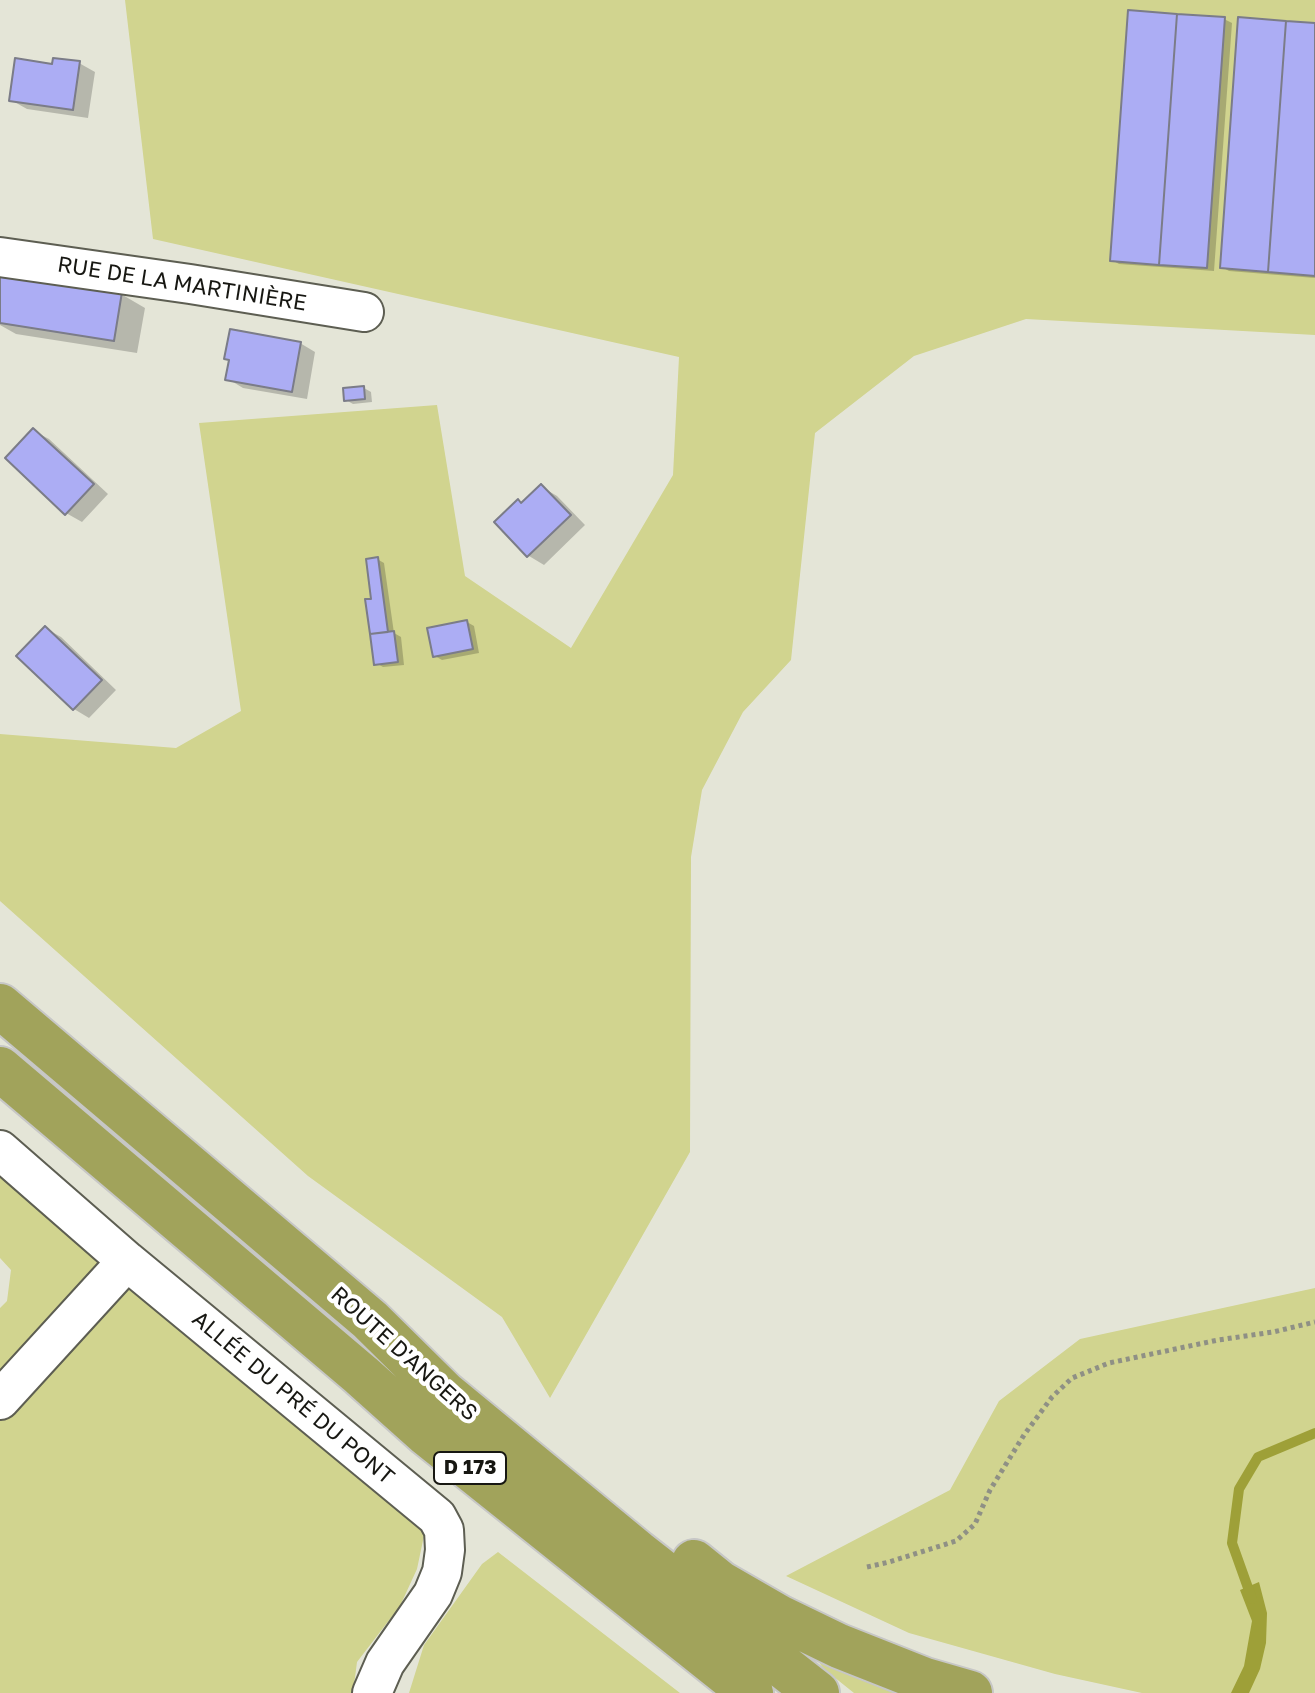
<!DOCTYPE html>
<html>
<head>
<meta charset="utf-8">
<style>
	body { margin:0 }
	canvas { display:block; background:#e4e5d7 }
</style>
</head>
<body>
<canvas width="1315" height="1693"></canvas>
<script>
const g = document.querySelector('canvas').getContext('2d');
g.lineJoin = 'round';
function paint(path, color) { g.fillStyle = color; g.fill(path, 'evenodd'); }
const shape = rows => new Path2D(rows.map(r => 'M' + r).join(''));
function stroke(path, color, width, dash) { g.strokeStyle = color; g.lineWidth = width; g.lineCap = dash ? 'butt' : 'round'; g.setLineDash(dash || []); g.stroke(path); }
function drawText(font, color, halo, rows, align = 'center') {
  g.font = font + ' "Golos Text",sans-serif'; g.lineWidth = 8; g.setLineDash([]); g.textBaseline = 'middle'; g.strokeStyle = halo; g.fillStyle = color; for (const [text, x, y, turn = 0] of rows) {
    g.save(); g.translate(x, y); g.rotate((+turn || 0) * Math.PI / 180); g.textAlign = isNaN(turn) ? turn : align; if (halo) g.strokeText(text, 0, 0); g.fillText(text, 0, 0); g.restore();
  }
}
const green = shape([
	[125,0,1315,0,1315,335,1026,319,914,356,815,433,791,660,743,712,702,790,691,857,690,1152,550,1398,502,1317,308,1176,0,901,0,734,176,748,241,711,199,423,437,405,465,576,571,648,673,475,679,357,153,239],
	[0,1171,426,1526,417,1569,400,1606,357,1662,353,1693,0,1693,0,1308,7,1301,11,1270,0,1258],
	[1315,1288,1315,1693,1142,1693,1055,1674,909,1633,786,1576,950,1490,999,1401,1080,1339],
	[498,1552,680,1693,409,1693,424,1645,482,1564],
	[811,1652,914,1693,854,1693,824,1669]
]);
const water = shape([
	[1259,1582,1267,1613,1266,1643,1260,1669,1249,1693,1231,1693,1244,1666,1252,1621,1240,1590]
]);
const shadow = shape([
	[1224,19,1232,23,1214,271,1119,264,1112,260],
	[1315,25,1315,278,1229,271,1222,267],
	[79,63,95,72,88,118,27,109,11,100,54,66],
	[0,275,121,294,145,308,137,353,16,334,0,325],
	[300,343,315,352,307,399,243,388,228,379],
	[364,388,371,392,372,402,353,404,346,400],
	[34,431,49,439,108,494,82,522,66,513],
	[542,487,557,496,585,525,544,565,529,556,496,522,523,505],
	[377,559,384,563,394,633,401,637,404,665,383,667,376,663,374,600],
	[467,622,474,626,479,653,442,660,435,656],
	[45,628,61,637,116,690,89,718,74,709]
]);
const stream = shape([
	[1252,1599,1232,1543,1239,1489,1258,1457,1315,1433]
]);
const building = shape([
	[1128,10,1177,14,1159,265,1110,261,1128,10],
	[1177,14,1225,17,1207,268,1159,265,1177,14],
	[1238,17,1286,21,1268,272,1220,268,1238,17],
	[1286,21,1315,23,1315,276,1268,272,1286,21],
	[15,58,52,64,53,58,80,61,73,110,9,101,15,58],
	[0,273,122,292,114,341,0,323,0,273],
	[230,329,301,342,292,392,225,380,229,360,224,359,230,329],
	[364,386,365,399,344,401,343,388,364,386],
	[33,428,94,484,65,515,5,458,33,428],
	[541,484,571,515,527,557,494,522,518,499,521,503,541,484],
	[378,557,388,632,370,634,365,599,371,599,366,559,378,557],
	[467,620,473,649,433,657,427,628,467,620],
	[45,626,102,680,73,710,16,656,45,626],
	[394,631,398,662,374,665,370,634,394,631]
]);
const path = shape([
	[867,1567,889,1562,956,1541,975,1524,990,1490,1024,1435,1052,1397,1072,1378,1109,1363,1218,1340,1273,1332,1315,1322]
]);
const minor = shape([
	[0,257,190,284,364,312],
	[0,1150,127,1261,437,1517,444,1530,445,1550,442,1572,433,1594,385,1663,372,1693],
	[0,1400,127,1261]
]);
const highway = shape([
	[0,1006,370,1320,444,1393,637,1552,817,1693],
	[0,1069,361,1375,427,1434,751,1693],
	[694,1562,720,1583,779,1617,839,1646,925,1680,970,1693]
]);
const shields = [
	[470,1468,72]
];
const shieldNames = [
	["D 173",470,1468]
];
const streetNames = [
	["RUE DE LA MARTINIÈRE",182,284,9],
	["ROUTE D'ANGERS",404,1354,42],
	["ALLÉE DU PRÉ DU PONT",293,1398,40]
];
paint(green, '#d1d48f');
paint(water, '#9ea038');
paint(shadow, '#0003');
stroke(stream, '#9ea038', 10);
paint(building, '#acadf4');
stroke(building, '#7b7c88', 2);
stroke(minor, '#5d5e52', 42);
stroke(highway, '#c7c7c6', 48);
stroke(path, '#8f9085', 5, [4, 4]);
stroke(minor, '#fff', 38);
stroke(highway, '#a1a35b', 44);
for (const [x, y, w] of shields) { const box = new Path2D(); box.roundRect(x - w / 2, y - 16, w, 32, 6); g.fillStyle = '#fff'; g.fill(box); stroke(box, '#171712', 2); }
drawText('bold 20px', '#171712', null, shieldNames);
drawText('22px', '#171712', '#fff', streetNames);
</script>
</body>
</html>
